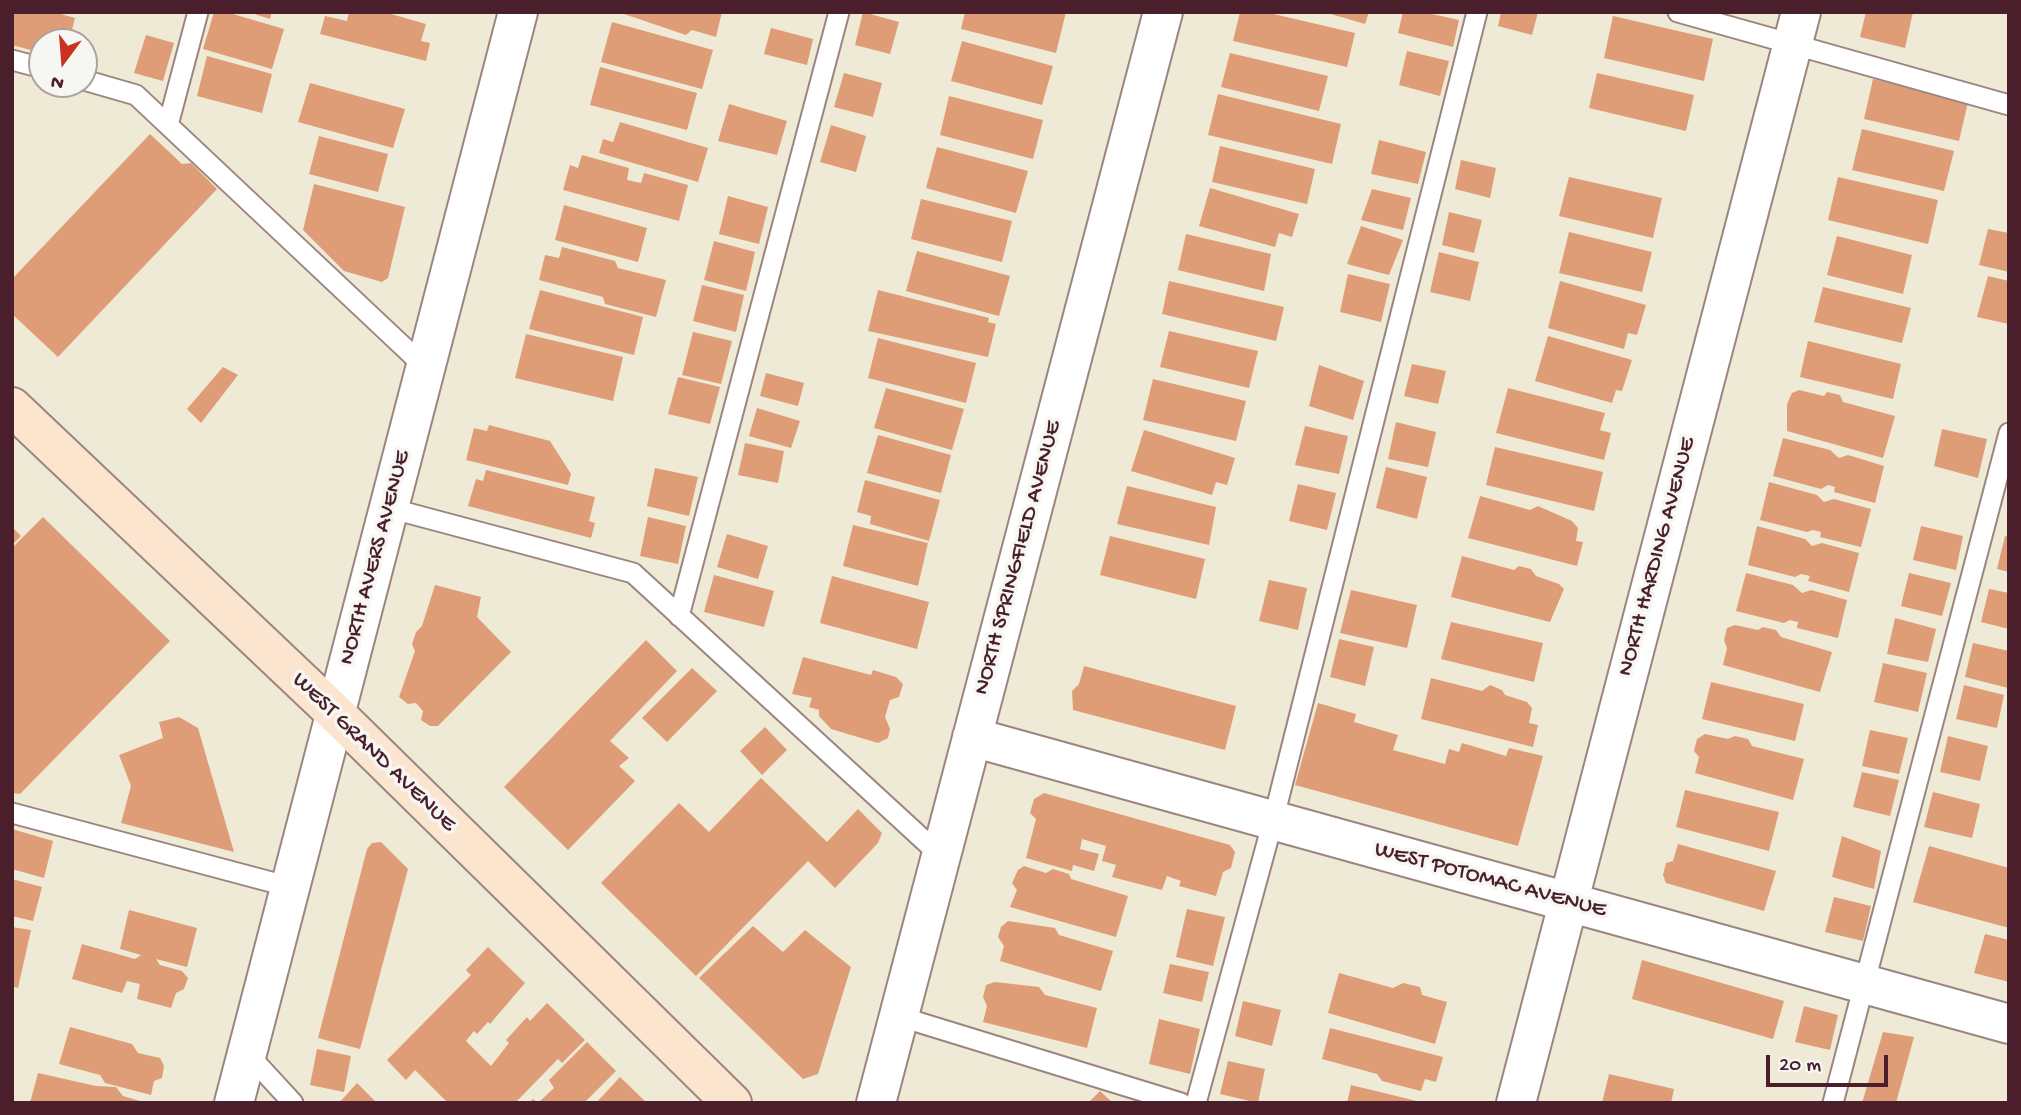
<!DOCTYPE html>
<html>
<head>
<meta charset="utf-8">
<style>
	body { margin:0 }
	#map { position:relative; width:2021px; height:1115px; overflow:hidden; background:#efead5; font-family:"Gochi Hand",sans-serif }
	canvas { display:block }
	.frame { position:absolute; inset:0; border:14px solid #4a1f2b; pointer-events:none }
	.north { position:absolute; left:28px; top:28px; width:70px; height:70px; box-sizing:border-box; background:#f6f6f2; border:2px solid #b1a0a2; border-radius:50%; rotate:196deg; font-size:19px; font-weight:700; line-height:28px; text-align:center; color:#4a1f2b }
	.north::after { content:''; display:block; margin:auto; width:24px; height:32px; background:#c8321e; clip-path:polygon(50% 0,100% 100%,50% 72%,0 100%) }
	.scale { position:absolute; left:1766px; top:1055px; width:122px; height:32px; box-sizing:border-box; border:4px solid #4a1f2b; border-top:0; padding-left:9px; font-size:21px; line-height:24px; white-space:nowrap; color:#4a1f2b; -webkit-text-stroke:5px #f6f6f2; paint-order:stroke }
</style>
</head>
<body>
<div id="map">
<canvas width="2021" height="1115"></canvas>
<div class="frame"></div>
<div class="north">N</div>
<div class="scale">20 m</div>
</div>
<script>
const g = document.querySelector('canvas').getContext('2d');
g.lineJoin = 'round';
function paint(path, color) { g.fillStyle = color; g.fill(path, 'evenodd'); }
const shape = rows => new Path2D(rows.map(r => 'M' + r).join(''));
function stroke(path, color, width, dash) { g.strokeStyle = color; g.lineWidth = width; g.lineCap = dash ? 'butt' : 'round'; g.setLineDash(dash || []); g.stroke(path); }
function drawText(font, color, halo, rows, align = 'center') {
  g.font = font + ' "Gochi Hand",sans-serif'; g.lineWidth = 7; g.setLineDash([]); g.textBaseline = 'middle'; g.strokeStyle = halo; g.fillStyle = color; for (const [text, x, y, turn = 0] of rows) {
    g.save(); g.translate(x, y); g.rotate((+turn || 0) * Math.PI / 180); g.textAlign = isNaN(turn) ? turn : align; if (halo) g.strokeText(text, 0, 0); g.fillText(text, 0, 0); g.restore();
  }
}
const building = shape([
	[12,12,54,12,75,18,69,42,42,42,42,53,12,45],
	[214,12,226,12,284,29,272,69,203,49],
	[248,12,272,12,270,19],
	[349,12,384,12,426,24,421,41,430,43,426,61,320,34,325,16,347,21],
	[722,12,716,37,692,30,686,35,621,13],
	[863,12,899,22,890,54,855,45],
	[965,12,1066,12,1056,53,961,29],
	[1240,12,1265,12,1355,33,1347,67,1233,41],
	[1324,12,1369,12,1365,24],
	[1403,12,1423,12,1459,20,1453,47,1398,33],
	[1501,12,1538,12,1532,35,1498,26],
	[1866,12,1913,12,1905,48,1860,37],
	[1613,16,1713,39,1704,81,1604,58],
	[612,22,713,50,702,89,601,62],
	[771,28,813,39,807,65,764,54],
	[146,35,174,43,163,81,134,73],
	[962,41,1053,66,1042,105,951,81],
	[1407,51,1449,61,1440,96,1399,85],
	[1230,53,1328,76,1319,111,1221,87],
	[207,56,272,74,262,113,197,96],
	[600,67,697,93,687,130,590,105],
	[844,73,882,83,873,117,834,107],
	[1597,73,1694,95,1686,131,1589,108],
	[1873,79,1968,102,1959,141,1864,119],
	[310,83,405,109,393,148,298,122],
	[1218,94,1341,124,1332,164,1208,135],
	[949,96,1043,120,1033,159,940,135],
	[729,104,787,121,777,155,718,141],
	[620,122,708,148,698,182,599,153,603,139,613,142],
	[831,125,866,136,856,172,820,162],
	[1862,129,1954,151,1944,191,1852,170],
	[150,134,182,164,191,163,217,189,58,357,12,314,12,279],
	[319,136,388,154,378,192,309,174],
	[1379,140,1426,152,1418,184,1371,174],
	[1220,146,1315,169,1307,204,1212,182],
	[937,147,1028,171,1016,213,926,188],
	[582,155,629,168,627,180,641,183,644,173,688,185,679,221,563,190,570,165,578,168],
	[1461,160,1496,168,1490,198,1455,189],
	[1569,177,1662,198,1653,238,1559,216],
	[1838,177,1938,200,1928,244,1828,220],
	[314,184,405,207,388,278,382,282,344,271,303,230],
	[1210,188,1299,214,1292,237,1279,233,1275,247,1199,226],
	[1372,189,1411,198,1403,230,1361,220],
	[728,196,768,207,759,244,719,234],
	[921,199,1012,221,1002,262,911,239],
	[564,205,647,228,638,262,555,240],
	[1449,212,1482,220,1474,253,1442,245],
	[1361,226,1403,240,1389,275,1347,264],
	[1988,229,2009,233,2009,272,1979,265],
	[1569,232,1652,252,1642,292,1559,273],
	[1186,234,1271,254,1264,291,1178,270],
	[1837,236,1912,255,1903,294,1827,275],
	[714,241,755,252,746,291,704,280],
	[562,247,615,261,618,268,666,280,656,317,605,304,603,297,539,280,545,255,559,258],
	[917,251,1010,276,999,316,906,291],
	[1439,252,1479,262,1470,301,1430,292],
	[1348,274,1390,284,1381,322,1340,312],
	[1988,276,2009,281,2009,324,1977,317],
	[1169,281,1284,307,1276,341,1162,314],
	[1560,281,1646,305,1637,335,1628,333,1624,349,1548,328],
	[702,285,744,295,736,332,693,321],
	[1823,287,1911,308,1902,343,1814,322],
	[540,290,643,317,634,355,529,329],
	[878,290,989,318,988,322,996,324,988,357,868,331],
	[1169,331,1258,351,1249,388,1160,367],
	[693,332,732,341,721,384,682,375],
	[526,334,623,357,613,401,515,378],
	[1548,336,1632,360,1622,391,1616,390,1612,403,1535,381],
	[878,338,976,363,966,403,868,378],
	[1808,341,1901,364,1893,399,1800,377],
	[1412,364,1446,371,1438,404,1404,396],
	[1319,365,1364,381,1353,420,1309,406],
	[223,367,238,375,201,423,187,409],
	[766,373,804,383,798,406,760,396],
	[678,377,720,387,710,424,668,414],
	[1153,379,1246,401,1236,441,1143,420],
	[886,388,964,409,952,450,874,428],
	[1508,388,1605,413,1600,430,1611,433,1604,460,1496,433],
	[1799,390,1824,396,1827,392,1840,395,1843,402,1895,416,1883,458,1787,431,1787,404,1792,393],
	[757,408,800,421,791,448,749,436],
	[1396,422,1436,432,1428,467,1388,459],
	[489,425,550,441,571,474,568,485,466,460,474,428,487,431],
	[1305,426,1348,436,1339,474,1295,465],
	[1942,429,1987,439,1978,478,1934,466],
	[1144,430,1235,458,1227,485,1216,482,1212,495,1131,471],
	[878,435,951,455,941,493,867,473],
	[1783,438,1830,450,1839,458,1848,455,1884,466,1875,503,1834,492,1835,487,1828,485,1821,489,1773,476],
	[745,443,784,451,778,483,738,475],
	[1495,447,1603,472,1594,511,1486,485],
	[1386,467,1427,477,1417,519,1376,508],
	[655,468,698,477,689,516,647,506],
	[486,470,595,497,589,521,595,523,591,538,468,506,476,479,483,481],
	[865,480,940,500,929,541,870,524,871,516,857,512],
	[1769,482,1817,495,1824,502,1834,499,1871,509,1861,547,1820,537,1821,532,1813,530,1807,532,1760,520],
	[1298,484,1336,493,1327,530,1289,521],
	[1127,486,1216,507,1209,545,1117,524],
	[1480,496,1530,510,1538,506,1572,521,1578,528,1576,541,1583,542,1577,566,1468,538],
	[43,517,170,641,20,794,12,793,12,548],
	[648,517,686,526,678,564,640,556],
	[853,525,928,543,918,586,843,566],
	[1757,526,1805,539,1812,546,1822,543,1859,553,1849,592,1808,581,1810,576,1801,574,1795,577,1748,565],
	[1921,526,1963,536,1956,570,1913,560],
	[12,527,21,536,12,545],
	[727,534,768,546,758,579,717,567],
	[1110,536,1205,559,1196,599,1100,575],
	[2005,536,2009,537,2009,572,1997,569],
	[1462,556,1514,570,1519,566,1531,569,1536,576,1559,584,1564,589,1550,622,1451,597],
	[1746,573,1793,585,1802,593,1811,590,1847,600,1838,638,1797,628,1798,622,1790,620,1784,623,1736,611],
	[1909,573,1951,583,1942,616,1901,606],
	[714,575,774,591,764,627,704,612],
	[832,576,929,602,917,649,820,623],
	[1269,580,1307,588,1298,630,1259,621],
	[435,585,481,597,477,617,511,652,438,726,430,726,421,720,423,711,416,703,408,704,399,697,415,651,412,644,416,632,422,626],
	[1989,589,2009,593,2009,629,1981,622],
	[1351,590,1417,605,1407,648,1340,633],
	[1895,618,1936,629,1928,662,1887,654],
	[1451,622,1543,643,1534,682,1441,659],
	[1735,625,1758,630,1763,627,1776,630,1781,637,1832,652,1820,692,1723,665,1727,648,1724,640,1727,628],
	[1339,639,1374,647,1365,686,1330,677],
	[646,640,677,671,610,741,629,758,619,766,635,781,568,850,504,787],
	[1973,643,2009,651,2008,688,1965,677],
	[803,657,871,675,873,670,896,677,903,684,899,697,890,700,885,717,890,729,888,738,878,743,831,729,819,716,819,710,809,707,812,698,792,694],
	[1883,663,1927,673,1918,712,1874,702],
	[1084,666,1236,706,1225,750,1073,710,1072,691,1079,684],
	[692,668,717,691,667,742,642,718],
	[1431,678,1482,691,1490,685,1502,690,1505,695,1527,702,1532,708,1529,723,1538,725,1533,747,1421,719],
	[1711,682,1804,704,1795,741,1702,719],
	[1964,685,2004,695,1997,728,1956,719],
	[1318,703,1356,714,1354,722,1398,735,1393,750,1445,764,1449,749,1459,752,1462,743,1506,756,1509,748,1543,756,1518,846,1295,785],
	[179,717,198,728,234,852,121,823,131,786,119,755,163,738,159,722],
	[765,727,787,750,762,775,740,751],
	[1870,730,1908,738,1899,774,1862,766],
	[1705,734,1728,739,1735,736,1748,739,1752,746,1804,759,1793,800,1695,773,1699,757,1694,751,1697,739],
	[1948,736,1988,746,1980,781,1940,772],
	[1862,772,1899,780,1890,816,1853,807],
	[761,778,827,842,858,809,882,833,878,843,835,888,808,861,696,976,601,883,679,803,709,832],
	[1685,790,1779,812,1769,851,1676,827],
	[1933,792,1980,804,1972,838,1924,827],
	[1044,793,1230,845,1235,852,1231,868,1223,872,1216,896,1179,886,1181,881,1167,876,1162,890,1112,877,1116,865,1102,861,1106,846,1082,839,1080,849,1099,854,1094,871,1073,865,1072,871,1026,858,1036,819,1030,813,1034,799],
	[12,829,53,841,44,878,12,869],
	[1842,836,1881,851,1874,889,1832,877],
	[381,842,408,869,360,1049,318,1038,367,849,372,843],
	[1678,844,1776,871,1764,911,1666,883,1663,875,1666,863,1673,861],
	[1929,846,2009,868,2009,928,1913,902],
	[1024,866,1046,873,1053,869,1069,874,1071,879,1128,896,1116,937,1010,907,1017,890,1012,883,1018,870],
	[12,879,42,887,33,921,12,916],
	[1834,897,1871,906,1863,941,1825,932],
	[1187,909,1225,917,1213,966,1176,957],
	[129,910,197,928,187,967,156,959,160,965,182,971,188,978,184,989,176,993,171,1008,137,999,140,984,127,981,122,993,72,979,82,944,135,959,141,955,120,949],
	[1008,921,1055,928,1059,935,1113,951,1101,991,1000,961,1004,946,998,937,1001,927],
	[753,926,783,952,805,930,851,967,818,1074,803,1079,699,978],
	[12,927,31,930,18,988,12,986],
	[1985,934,2009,940,2009,982,1974,973],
	[488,947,525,983,490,1024,488,1022,477,1034,474,1031,466,1041,491,1066,509,1043,506,1040,527,1017,530,1021,547,1003,585,1040,562,1063,558,1059,515,1103,448,1103,415,1070,406,1080,387,1060,471,975,466,970],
	[1642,960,1784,1001,1773,1039,1632,999],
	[1170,964,1209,972,1202,1002,1163,993],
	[1339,973,1393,988,1403,983,1420,987,1422,995,1447,1002,1435,1044,1328,1013],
	[995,982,1039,987,1045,995,1097,1008,1087,1048,983,1022,987,1006,983,997,986,985],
	[1243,1001,1281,1010,1272,1046,1235,1036],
	[1804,1006,1838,1015,1830,1050,1795,1042],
	[1159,1019,1200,1029,1190,1074,1149,1064],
	[70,1027,132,1044,138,1053,160,1058,164,1066,162,1078,154,1081,151,1095,105,1083,100,1075,59,1064],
	[1330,1028,1443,1057,1436,1082,1425,1079,1421,1091,1382,1081,1377,1074,1322,1059],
	[1883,1032,1914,1037,1896,1103,1862,1103],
	[587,1042,616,1071,584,1103,529,1103,533,1099,538,1103,554,1088,549,1080],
	[317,1049,351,1056,344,1092,310,1085],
	[1228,1061,1265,1069,1258,1103,1220,1094],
	[38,1073,96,1086,116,1087,123,1096,147,1103,30,1103],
	[1609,1074,1674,1089,1671,1103,1602,1103],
	[620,1077,647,1103,596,1103],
	[357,1083,377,1103,339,1103],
	[1351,1085,1421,1102,1420,1103,1347,1103],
	[1100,1091,1113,1103,1088,1103]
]);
const service = shape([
	[1678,12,2009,105],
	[12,60,42,68],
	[84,80,136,95,426,368],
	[168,125,198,12],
	[389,508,633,573,941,856],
	[679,616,839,12],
	[12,813,290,887],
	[898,1016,1181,1103],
	[247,1053,293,1103],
	[1196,1103,1273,821,1477,12],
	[1833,1103,2009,433]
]);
const minor = shape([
	[972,737,2009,1024],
	[234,1103,518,12],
	[876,1103,1163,12],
	[1516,1103,1801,12]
]);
const secondary = shape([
	[12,407,336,714,732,1103]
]);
const streetNames = [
	["NORTH HARDING AVENUE",1658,557,-75],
	["NORTH AVERS AVENUE",376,558,-75],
	["NORTH SPRINGFIELD AVENUE",1019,558,-75],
	["WEST GRAND AVENUE",373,753,44],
	["WEST POTOMAC AVENUE",1490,881,15]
];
paint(building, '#de9d77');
stroke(service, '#9c8480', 23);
stroke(minor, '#9c8480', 42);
stroke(secondary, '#9c8480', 42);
stroke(service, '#fff', 19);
stroke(minor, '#fff', 38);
stroke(secondary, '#fce5cf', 38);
drawText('23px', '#4a1f2b', '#f6f6f2', streetNames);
</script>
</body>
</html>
